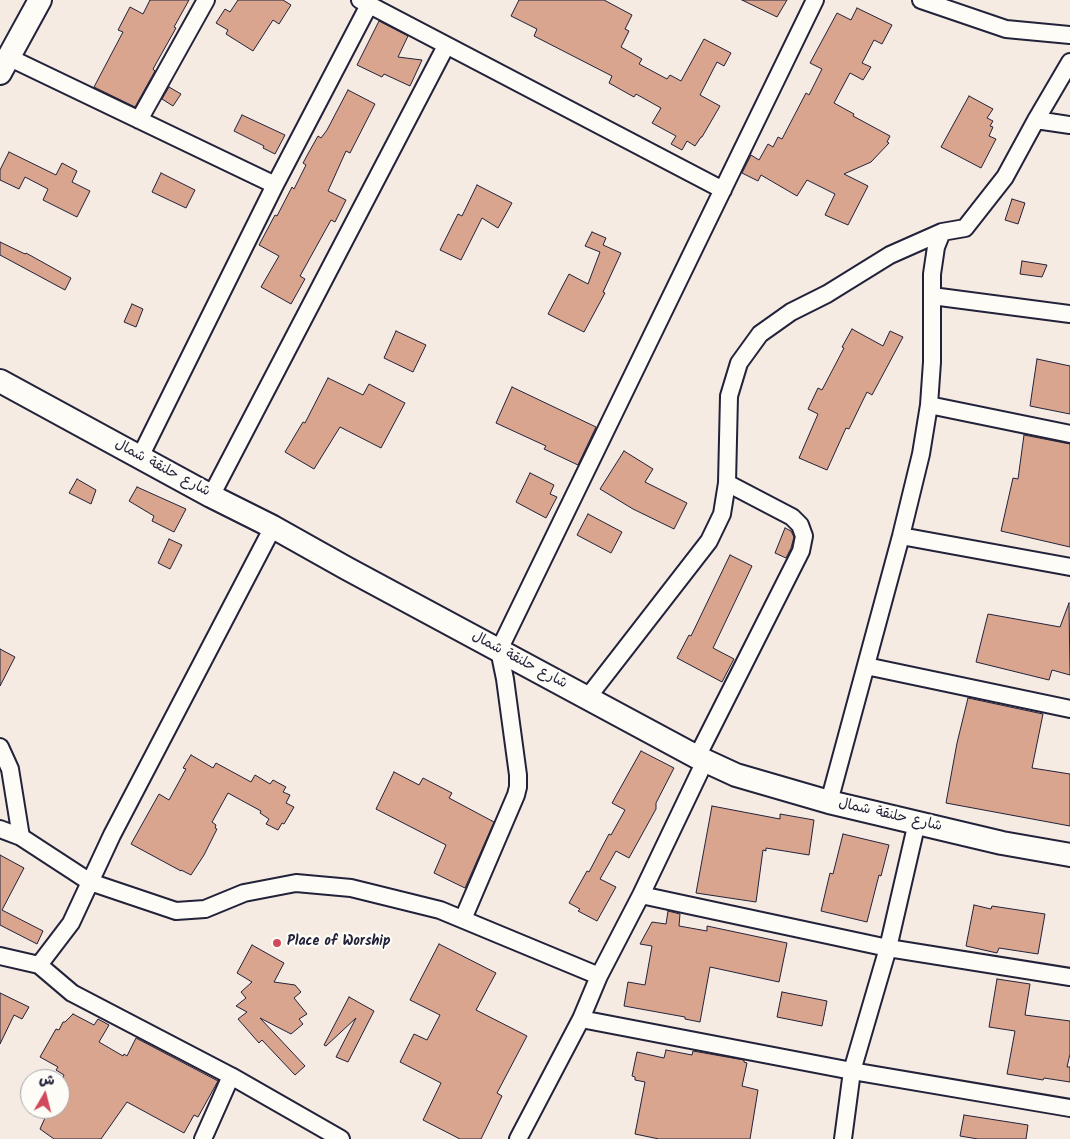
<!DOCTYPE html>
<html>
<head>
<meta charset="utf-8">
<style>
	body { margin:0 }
	#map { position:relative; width:1070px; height:1139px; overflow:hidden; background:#f6ebe2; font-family:Kalam,"Playpen Sans Arabic",sans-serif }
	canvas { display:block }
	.north { position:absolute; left:20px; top:1069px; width:50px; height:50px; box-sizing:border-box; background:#fdfcf7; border:1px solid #a5a5ac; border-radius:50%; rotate:8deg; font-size:14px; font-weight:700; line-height:20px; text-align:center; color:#22223b }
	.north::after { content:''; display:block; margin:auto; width:18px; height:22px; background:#d1495b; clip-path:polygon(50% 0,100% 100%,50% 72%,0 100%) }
</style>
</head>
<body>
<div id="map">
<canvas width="1070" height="1139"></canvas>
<div class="north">ش</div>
</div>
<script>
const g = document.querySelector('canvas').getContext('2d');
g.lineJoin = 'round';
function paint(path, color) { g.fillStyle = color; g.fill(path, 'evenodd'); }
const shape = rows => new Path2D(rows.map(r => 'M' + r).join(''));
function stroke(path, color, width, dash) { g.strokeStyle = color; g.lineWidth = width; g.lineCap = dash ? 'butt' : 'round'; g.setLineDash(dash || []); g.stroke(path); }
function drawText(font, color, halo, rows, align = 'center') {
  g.font = font + ' Kalam,"Playpen Sans Arabic",sans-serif'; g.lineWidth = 4.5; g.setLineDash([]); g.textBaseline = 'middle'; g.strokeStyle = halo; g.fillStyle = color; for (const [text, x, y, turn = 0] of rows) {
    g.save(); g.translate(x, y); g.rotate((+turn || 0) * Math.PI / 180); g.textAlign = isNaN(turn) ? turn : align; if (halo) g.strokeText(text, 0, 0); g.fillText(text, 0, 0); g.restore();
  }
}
const building = shape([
	[150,0,189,0,174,27,176,28,153,69,155,71,135,107,94,87,123,32,118,30,130,7,143,14,150,0],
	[238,0,283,0,291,5,279,24,273,20,253,51,226,34,228,30,216,23,225,9,230,12,238,0],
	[519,0,604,0,632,15,625,29,629,31,621,47,642,59,639,64,667,79,670,75,681,81,704,39,731,53,724,66,717,62,700,95,720,106,702,137,701,137,695,146,687,141,682,150,671,144,676,136,652,123,661,108,636,94,634,97,609,83,612,76,534,36,537,29,511,16,519,0],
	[742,0,787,0,777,17,742,0],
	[857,8,892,25,882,44,874,40,862,63,871,67,863,80,850,73,834,103,854,114,853,116,890,136,887,142,889,143,871,162,844,174,868,186,848,225,825,215,835,194,807,180,797,196,761,175,758,181,742,173,751,155,759,160,768,144,773,147,778,137,782,139,806,93,809,95,822,69,810,63,837,13,851,20,857,8],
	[379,21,408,36,398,57,422,60,410,86,384,74,382,77,357,65,379,21],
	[169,87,181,94,173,106,162,99,169,87],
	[348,90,375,104,350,153,346,151,328,191,346,200,335,222,331,220,300,276,305,279,291,304,261,287,279,256,259,245,275,215,277,216,292,187,294,189,306,165,303,163,309,152,318,136,321,138,327,130,348,90],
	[969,96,993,109,987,118,993,121,990,126,993,127,989,136,996,139,981,168,941,147,969,96],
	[242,115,285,135,275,154,263,148,264,146,234,131,242,115],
	[9,152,56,175,62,163,77,171,72,182,90,191,77,217,43,200,48,189,25,177,19,189,0,180,0,170,9,152],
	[161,173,195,190,186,208,152,192,161,173],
	[477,185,512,203,498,228,482,218,461,260,440,250,458,214,462,216,477,185],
	[1012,199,1025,203,1018,224,1005,220,1012,199],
	[592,232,606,238,603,245,621,253,603,292,605,293,584,332,548,314,569,274,588,284,600,252,585,246,592,232],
	[0,242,25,254,26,253,71,278,65,290,0,255,0,242],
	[1022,261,1047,265,1042,277,1020,274,1022,261],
	[132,304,143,309,136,327,124,322,132,304],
	[852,329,883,346,890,331,903,337,872,395,867,392,849,429,846,428,827,470,799,458,818,414,808,409,818,388,822,390,844,348,842,347,852,329],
	[396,331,426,345,413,372,384,358,396,331],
	[1037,359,1070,366,1070,414,1030,406,1037,359],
	[328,378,363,395,369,384,405,403,381,448,340,427,314,469,285,452,303,422,305,423,328,378],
	[512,387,596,427,578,465,544,449,546,446,496,423,512,387],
	[1024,435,1070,444,1070,547,1001,531,1013,478,1018,479,1024,435],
	[624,451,653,469,645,482,687,503,674,529,633,509,600,489,624,451],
	[530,473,554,485,550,494,557,497,546,518,516,502,530,473],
	[77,479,96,490,91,504,69,493,77,479],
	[137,487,186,509,174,532,152,521,154,516,129,501,137,487],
	[588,514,622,532,611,553,577,535,588,514],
	[785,528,791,531,794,537,791,548,786,558,775,553,785,528],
	[169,539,182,545,170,569,158,563,169,539],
	[730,555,752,566,713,648,734,659,722,682,677,658,689,635,691,636,730,555],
	[1069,603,1070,675,1052,670,1049,680,976,662,988,614,1060,627,1069,603],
	[0,649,15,657,0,686,0,649],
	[968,698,1043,714,1032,768,1070,774,1070,826,946,803,957,743,968,698],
	[641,751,674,768,656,803,656,809,629,858,616,851,600,879,616,887,597,921,578,911,580,909,569,903,587,871,589,872,609,834,611,835,625,810,612,803,641,751],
	[191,755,213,768,216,763,251,782,255,775,270,784,273,780,286,787,283,792,290,795,286,803,294,807,284,824,282,823,278,830,266,824,269,819,260,813,261,811,228,793,212,822,216,825,215,828,217,829,204,855,191,875,181,870,181,871,131,844,159,794,169,800,186,769,183,768,191,755],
	[394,772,419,785,423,778,452,793,449,798,494,822,465,888,434,873,446,845,376,809,394,772],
	[712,806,780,819,780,814,814,820,809,855,766,848,766,851,763,850,756,902,696,893,712,806],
	[843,834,889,845,881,876,879,875,867,922,821,911,830,873,833,874,843,834],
	[0,855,24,868,2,910,43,931,37,944,0,925,0,855],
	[974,905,991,909,992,906,1045,914,1038,954,999,948,997,953,966,946,974,905],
	[668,911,680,914,679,926,707,931,707,926,787,943,779,982,710,967,700,1022,685,1019,685,1017,624,1006,628,982,645,985,652,946,640,944,652,922,666,924,668,911],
	[439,944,496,973,476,1010,527,1036,497,1093,502,1096,481,1139,460,1139,423,1120,441,1083,400,1062,414,1034,427,1040,440,1015,410,1000,439,944],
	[252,945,284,963,274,982,295,985,301,992,294,998,307,1014,299,1019,303,1024,291,1034,260,1018,305,1066,295,1075,262,1040,259,1043,238,1019,247,1012,236,1006,246,998,241,992,252,982,237,973,252,945],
	[997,979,1030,984,1025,1015,1070,1021,1070,1054,1067,1067,1070,1067,1070,1082,1044,1078,1043,1080,1007,1074,1015,1031,989,1027,997,979],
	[782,992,827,1001,822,1026,777,1017,782,992],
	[0,993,29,1007,22,1019,14,1015,0,1044,0,993],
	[349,997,374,1011,348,1062,336,1057,356,1018,326,1046,324,1045,349,997],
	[73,1014,94,1025,98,1019,109,1025,99,1042,123,1056,124,1054,127,1056,136,1038,218,1081,198,1117,194,1115,184,1133,127,1102,101,1139,54,1139,40,1129,49,1109,60,1109,60,1084,64,1075,56,1070,58,1067,40,1057,56,1029,59,1030,63,1022,65,1022,73,1014],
	[666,1050,692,1055,693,1051,744,1060,744,1062,747,1063,742,1086,758,1090,750,1139,659,1139,635,1134,645,1082,635,1080,635,1077,632,1076,637,1052,664,1058,666,1050],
	[964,1115,1028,1125,1026,1139,978,1139,960,1136,964,1115]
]);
const street = shape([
	[360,0,723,190],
	[921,0,1006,29,1070,35],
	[8,57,275,185],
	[139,120,206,0],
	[1036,120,1070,125],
	[932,296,1070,314],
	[929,405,1070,434],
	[140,457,275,185,369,5],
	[211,496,446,46],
	[901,536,1070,567],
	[866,666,1070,709],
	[588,697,709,541,722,514,727,483,729,396,739,363,760,334,791,312,827,294,890,255,942,232,965,228,1005,177,1036,120,1070,62],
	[0,747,10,769,21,837],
	[697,757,801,551,804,536,800,525,792,517,727,483],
	[829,802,901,536,921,454,929,405,932,362,932,274,936,247,942,232],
	[0,829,21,837,90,882,176,911,205,909,244,893,296,883,351,888,440,910,599,976],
	[641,895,888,948,1070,977],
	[463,919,516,795,518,787,518,775,505,679,499,650,815,0],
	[0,956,39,965,72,993,231,1076,341,1139],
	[39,965,71,923,112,835,273,527],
	[581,1019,852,1071,1070,1108],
	[203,1139,231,1076],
	[518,1139,581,1019,599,976,641,895,705,761],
	[843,1139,852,1071,888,948,917,822]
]);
const secondary = shape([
	[0,73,40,0],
	[0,381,211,496,273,527,346,568,697,757,736,775,829,802,1002,843,1070,855]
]);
const markers = [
	[277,943,5,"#d1495b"]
];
const streetNames = [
	["شارع حلنقة شمال",162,469,28],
	["شارع حلنقة شمال",519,661,28],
	["شارع حلنقة شمال",890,816,13]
];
const poiNames = [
	["Place of Worship",287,943]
];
paint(building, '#d9a58e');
stroke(building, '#22223b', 1);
stroke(street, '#22223b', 20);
stroke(secondary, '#22223b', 26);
stroke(street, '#fdfcf7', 16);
stroke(secondary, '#fdfcf7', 22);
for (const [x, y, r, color] of markers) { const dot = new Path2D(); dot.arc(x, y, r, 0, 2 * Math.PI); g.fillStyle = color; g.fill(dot); stroke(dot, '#fdfcf7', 2); }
drawText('14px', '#22223b', '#fdfcf7', streetNames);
drawText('bold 14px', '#22223b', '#fdfcf7', poiNames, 'left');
</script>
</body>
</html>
